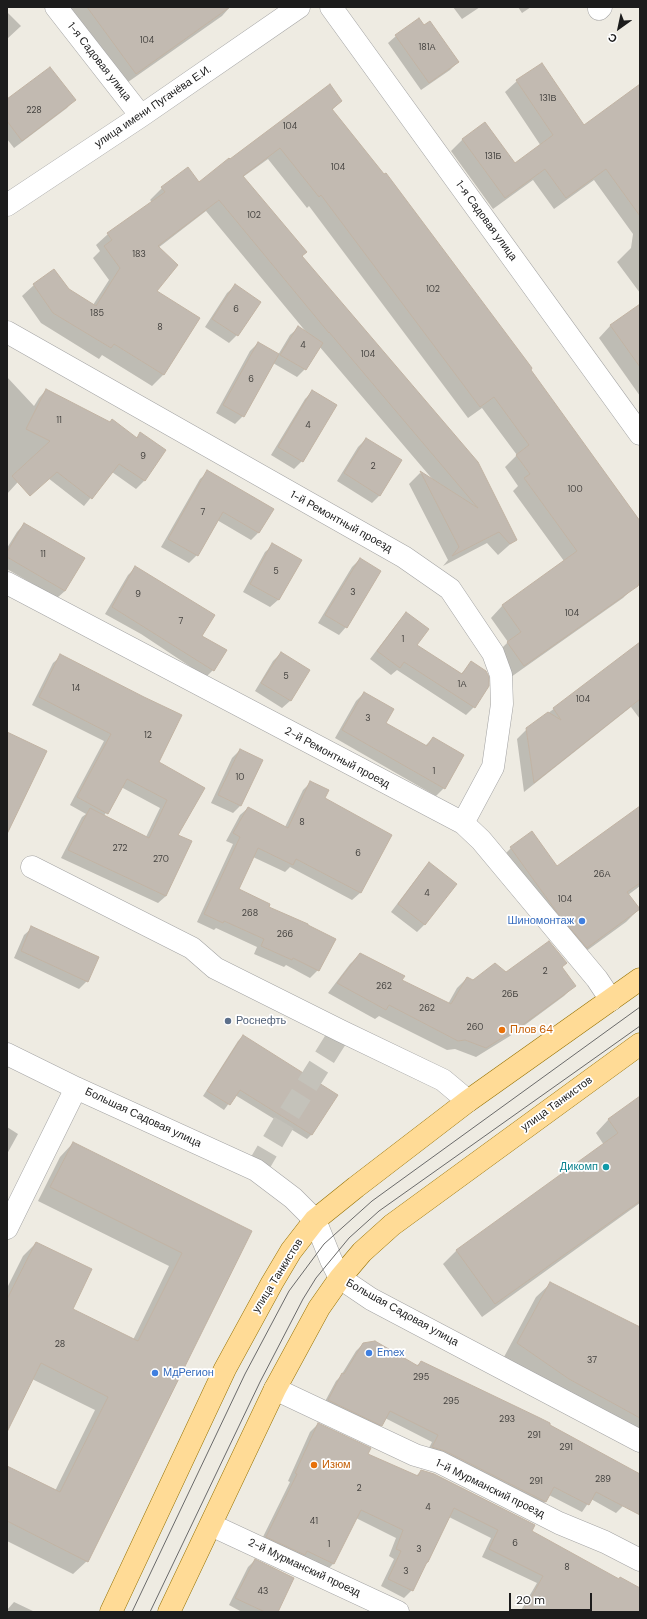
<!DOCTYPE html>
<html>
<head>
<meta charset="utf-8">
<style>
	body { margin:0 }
	#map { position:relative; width:647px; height:1619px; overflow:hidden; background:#eeebe2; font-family:"DM Sans",sans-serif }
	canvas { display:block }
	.frame { position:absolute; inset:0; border:8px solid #1c1c1c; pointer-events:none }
	.north { position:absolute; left:599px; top:8px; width:40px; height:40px; -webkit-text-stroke:3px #fff; paint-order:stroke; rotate:213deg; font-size:11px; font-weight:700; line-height:16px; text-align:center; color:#1c1c1c }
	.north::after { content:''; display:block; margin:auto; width:14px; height:18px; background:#1c1c1c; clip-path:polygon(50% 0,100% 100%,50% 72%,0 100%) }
	.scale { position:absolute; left:509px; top:1593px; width:83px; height:18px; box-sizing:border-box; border:2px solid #1c1c1c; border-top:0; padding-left:5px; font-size:12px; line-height:14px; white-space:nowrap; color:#1c1c1c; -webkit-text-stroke:3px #fff; paint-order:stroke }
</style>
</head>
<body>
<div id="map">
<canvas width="647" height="1619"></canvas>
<div class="frame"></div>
<div class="north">С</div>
<div class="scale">20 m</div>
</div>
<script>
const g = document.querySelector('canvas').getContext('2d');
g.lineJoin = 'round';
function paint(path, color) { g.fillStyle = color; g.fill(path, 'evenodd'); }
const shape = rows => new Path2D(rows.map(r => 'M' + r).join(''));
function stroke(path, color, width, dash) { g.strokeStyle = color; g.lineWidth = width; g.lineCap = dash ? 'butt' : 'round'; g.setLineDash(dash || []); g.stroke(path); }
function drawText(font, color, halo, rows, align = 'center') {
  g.font = font + ' "DM Sans",sans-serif'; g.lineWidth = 3.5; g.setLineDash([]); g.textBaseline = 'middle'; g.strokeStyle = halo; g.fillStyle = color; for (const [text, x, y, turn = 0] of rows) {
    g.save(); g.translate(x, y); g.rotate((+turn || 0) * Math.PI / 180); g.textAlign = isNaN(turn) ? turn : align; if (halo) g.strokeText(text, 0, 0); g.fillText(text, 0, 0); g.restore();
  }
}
const shadow = shape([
	[64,7,230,7,222,16,121,87],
	[453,7,480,7,462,19],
	[518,7,531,7,522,13],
	[7,12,21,26,7,39],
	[396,36,458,62,450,70,421,90,388,43],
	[517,81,584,127,640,90,640,293,617,262,631,248,633,234,594,180,554,209,533,180,493,209,451,151,462,140,485,123,515,164,541,146,505,92],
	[7,100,74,100,67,108,14,148,7,139],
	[341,101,332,110,529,370,640,521,640,579,635,586,623,598,511,677,495,655,508,642,491,618,502,606,564,561,513,491,518,486,505,467,517,455,482,408,468,418,309,206,307,208,268,159,243,177,301,256,516,539,498,555,487,543,443,566,448,560,409,484,420,473,434,481,319,346,305,369,297,377,273,363,243,416,235,424,216,413,250,351,258,343,278,355,290,335,298,328,307,333,206,211,158,248,156,291,164,374,152,386,102,355,99,359,41,323,22,296,34,285,68,290,93,305,109,280,93,258,100,251,96,245,108,234,152,202,150,200,162,188,188,169,199,183,230,161],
	[235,286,237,335,229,343,205,327,227,293],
	[640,305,640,396,599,338,610,326],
	[7,377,34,406,39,398,46,390,135,439,141,434,165,450,144,481,136,489,112,472,84,506,48,478,55,441,7,494],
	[313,391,302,461,294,469,271,455,305,399],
	[366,439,380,495,372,503,337,481,358,447],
	[208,472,273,509,258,533,251,540,217,520,197,555,189,563,161,547,200,479],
	[24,524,65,591,57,598,7,569,7,548,17,532],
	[273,545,300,560,278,600,270,607,243,592,265,552],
	[360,559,346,627,339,635,318,623,352,567],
	[135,568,200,636,213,670,206,677,141,634,105,614,128,575],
	[406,614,416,645,461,674,471,663,474,707,466,715,397,670,391,675,370,659,399,621],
	[640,644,640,719,631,707,524,792,517,739,527,729],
	[281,653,309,670,290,701,282,708,255,691,273,661],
	[61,656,157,762,177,836,166,896,158,903,61,858,82,817,86,814,70,805,104,741,32,705,53,663],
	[121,787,160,808,146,837,104,816],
	[364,693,385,723,425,746,433,738,444,788,436,796,335,738,356,701],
	[240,750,262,761,240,806,233,813,211,803,232,758],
	[311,782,324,799,391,835,360,893,352,900,290,867,285,872,253,857,237,890,268,907,318,970,310,978,286,965,284,967,254,954,257,947,216,928,214,930,197,922,233,844,226,841,240,815,248,808,285,827,303,790],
	[640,807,640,886,628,895,639,909,626,922,574,960,498,861,511,848,557,867],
	[429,863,456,884,424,925,417,932,391,912,422,871],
	[32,928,87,981,79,989,14,958,24,935],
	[360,954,401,980,448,1004,457,988,467,978,473,981,505,973,561,968,574,986,564,996,510,1036,476,1057,455,1049,447,1050,379,1016,375,1019,328,993,350,964],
	[243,1036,312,1134,307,1139,235,1095,224,1110,203,1096,238,1041],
	[640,1097,640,1203,482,1317,443,1264,456,1251,604,1145,596,1133,608,1120],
	[7,1127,18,1134,7,1154],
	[73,1143,251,1231,87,1561,73,1574,7,1541,7,1467,55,1491,95,1410,32,1379,7,1425,7,1288,23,1256,36,1243,71,1309,133,1340,169,1266,38,1201,60,1157],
	[550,1284,640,1328,640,1439,504,1357,536,1297],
	[363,1344,416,1366,421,1362,548,1425,623,1506,616,1513,591,1499,582,1512,549,1495,545,1502,539,1509,426,1454,432,1442,385,1418,381,1425,374,1432,322,1407,336,1381,340,1377,356,1351],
	[318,1424,366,1454,416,1476,421,1471,618,1580,640,1589,640,1612,520,1612,537,1583,482,1557,491,1538,449,1517,428,1562,424,1566,412,1590,404,1598,381,1586,394,1559,389,1556,396,1538,356,1518,333,1564,326,1571,259,1545,290,1482,288,1481,310,1432],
	[255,1560,276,1612,242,1612,229,1605,248,1567],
	[14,1602,35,1612,7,1612,7,1610]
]);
const building = shape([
	[87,7,230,7,136,74,87,7],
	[419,18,424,25,430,21,459,62,429,83,395,35,419,18],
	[542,63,584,125,640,84,640,216,606,169,566,198,545,169,505,198,462,139,485,122,515,163,553,135,516,80,542,63],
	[50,67,76,100,22,141,7,121,7,99,50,67],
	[330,84,342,101,332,109,384,174,386,173,532,368,531,370,640,521,640,581,638,586,524,666,507,642,521,632,502,605,577,551,524,478,530,474,516,455,529,445,494,397,480,407,321,195,319,197,280,148,243,176,307,252,302,256,478,462,517,540,510,544,499,532,452,556,459,547,420,471,478,508,329,332,329,333,219,200,158,246,178,265,157,291,200,318,164,375,114,344,111,348,53,313,33,284,54,269,69,289,96,306,120,268,104,246,112,240,107,233,165,192,161,187,188,167,199,182,229,158,230,159,330,84],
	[235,284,261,302,238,336,212,319,235,284],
	[640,304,640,367,610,325,640,304],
	[298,326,323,343,306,370,280,355,298,326],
	[258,342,279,354,244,417,223,405,258,342],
	[46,389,110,422,112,419,137,438,140,432,166,450,145,481,119,464,92,499,57,472,30,496,12,476,50,441,26,429,46,389],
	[312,390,337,405,303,462,278,447,312,390],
	[366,438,402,460,380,496,344,473,366,438],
	[207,470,274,509,259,533,223,512,198,556,168,539,207,470],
	[24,523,85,558,65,591,7,557,7,552,24,523],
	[272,543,302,560,279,600,250,584,272,543],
	[360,558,381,571,347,628,325,615,360,558],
	[135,566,215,615,202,636,227,650,214,671,112,607,135,566],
	[406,612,429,629,417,645,462,674,471,661,486,671,489,677,489,686,475,708,404,662,400,668,377,651,406,612],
	[640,642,640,699,534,783,526,728,548,712,561,720,553,708,640,642],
	[281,652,310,670,291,701,261,683,281,652],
	[60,654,144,697,182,715,159,762,205,788,178,835,192,841,166,896,68,850,90,808,149,838,167,800,127,779,108,814,77,797,111,734,39,697,60,654],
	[364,692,394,709,386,723,427,746,433,737,464,755,445,789,342,730,364,692],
	[7,732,47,751,7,834,7,732],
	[240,749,263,760,241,806,218,795,240,749],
	[310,781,329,790,325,798,392,835,361,893,296,859,293,865,258,848,239,889,270,904,269,907,308,924,308,925,336,939,319,971,293,958,292,960,261,946,264,939,224,921,223,923,204,914,240,837,233,833,248,807,288,828,310,781],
	[640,806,640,883,627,892,640,909,587,948,559,915,510,847,532,831,557,866,640,806],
	[429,862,457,884,425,925,398,904,429,862],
	[31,926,99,957,88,982,21,951,31,926],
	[549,941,567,963,562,967,576,986,521,1026,486,1048,465,1040,458,1041,389,1005,386,1010,337,983,360,953,405,976,402,980,451,1004,467,977,473,980,495,963,506,972,549,941],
	[243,1035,338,1095,312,1135,240,1090,230,1105,207,1091,243,1035],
	[640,1096,640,1201,495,1304,456,1250,618,1133,608,1119,640,1096],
	[73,1142,252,1231,88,1562,7,1521,7,1466,60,1492,108,1397,41,1363,7,1432,7,1299,36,1242,92,1269,73,1309,138,1341,182,1253,50,1187,73,1142],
	[550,1282,640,1327,640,1418,569,1379,517,1343,550,1282],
	[375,1341,418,1366,421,1361,540,1418,550,1423,550,1425,640,1474,640,1515,596,1492,589,1505,554,1487,546,1502,445,1451,432,1447,438,1435,390,1411,382,1426,328,1400,342,1373,344,1374,363,1343,375,1341],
	[318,1423,371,1448,368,1454,418,1476,421,1470,434,1474,535,1525,532,1531,619,1579,620,1577,640,1588,640,1612,523,1612,543,1576,489,1549,498,1530,454,1508,428,1562,427,1562,413,1591,388,1579,401,1551,396,1549,403,1530,361,1510,334,1564,307,1551,305,1555,266,1537,297,1474,295,1473,318,1423],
	[255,1559,294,1578,278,1612,265,1612,235,1598,255,1559]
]);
const minorTunnel = shape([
	[256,1170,286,1119,341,1031]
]);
const minor = shape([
	[56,7,141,116],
	[331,7,640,434],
	[599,9,601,7],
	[7,205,141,116,299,7],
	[7,332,404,557,450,589,493,653,501,675,502,704,493,767,463,823],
	[7,583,463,823,481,840,597,979,611,1000],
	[32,867,192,948,215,968,341,1031,443,1080,468,1101],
	[7,1054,76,1088,256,1170,293,1198,315,1220,331,1260,340,1278,371,1299,640,1441],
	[7,1228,76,1088],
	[275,1389,415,1455,439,1462,559,1523,605,1542,640,1560],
	[211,1525,398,1612]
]);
const major = shape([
	[111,1612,225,1369,272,1283,291,1251,315,1220,356,1187,468,1101,640,979],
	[169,1612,275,1389,319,1308,340,1278,362,1252,392,1225,640,1044]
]);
const tram = shape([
	[132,1612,245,1374,289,1291,324,1244,372,1201,640,1007],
	[150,1612,260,1382,303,1299,316,1278,349,1238,379,1211,640,1026]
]);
const markers = [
	[582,921,4,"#3f7fe0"],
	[228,1021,4,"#5c6f8a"],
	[502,1030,4,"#e8710a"],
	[606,1167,4,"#0f9aa8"],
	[369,1353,4,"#3f7fe0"],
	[155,1373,4,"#3f7fe0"],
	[314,1465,4,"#e8710a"]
];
const numberNames = [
	["104",147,41],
	["181А",427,48],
	["131В",548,99],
	["228",34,111],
	["104",290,127],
	["131Б",493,157],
	["104",338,168],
	["102",254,216],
	["183",139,255],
	["102",433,290],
	["6",236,310],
	["185",97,314],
	["8",160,328],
	["4",303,346],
	["104",368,355],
	["6",251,380],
	["11",59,421],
	["4",308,426],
	["9",143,457],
	["2",373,467],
	["100",575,490],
	["7",203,513],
	["11",43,555],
	["5",276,572],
	["3",353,593],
	["9",138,595],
	["104",572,614],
	["7",181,622],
	["1",403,640],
	["5",286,677],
	["1А",462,685],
	["14",76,689],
	["104",583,700],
	["3",368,719],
	["12",148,736],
	["1",434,772],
	["10",240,778],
	["8",302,823],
	["272",120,849],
	["6",358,854],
	["270",161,860],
	["26А",602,875],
	["4",427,894],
	["104",565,900],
	["268",250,914],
	["266",285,935],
	["2",545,972],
	["262",384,987],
	["26Б",510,995],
	["262",427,1009],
	["260",475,1028],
	["28",60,1345],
	["37",592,1361],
	["295",421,1378],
	["295",451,1402],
	["293",507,1420],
	["291",534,1436],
	["291",566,1448],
	["289",603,1480],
	["291",536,1482],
	["2",359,1489],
	["4",428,1508],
	["41",314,1522],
	["6",515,1544],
	["1",329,1545],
	["3",419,1550],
	["8",567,1568],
	["3",406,1572],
	["43",263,1592]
];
const streetNames = [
	["1-я Садовая улица",99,62,52],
	["улица имени Пугачёва Е.И.",153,107,-34],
	["1-я Садовая улица",486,221,54],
	["1-й Ремонтный проезд",341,522,29],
	["2-й Ремонтный проезд",337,758,28],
	["улица Танкистов",557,1104,-36],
	["Большая Садовая улица",143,1118,25],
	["улица Танкистов",278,1276,-58],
	["Большая Садовая улица",402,1313,29],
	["1-й Мурманский проезд",490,1489,26],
	["2-й Мурманский проезд",304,1568,25]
];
const shopNames = [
	["Шиномонтаж",574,921,"right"],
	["Emex",377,1353],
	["МдРегион",163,1373]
];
const serviceNames = [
	["Роснефть",236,1021]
];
const foodNames = [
	["Плов 64",510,1030],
	["Изюм",322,1465]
];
const cultureNames = [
	["Дикомп",598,1167]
];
paint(shadow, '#0003');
paint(building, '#c2bab1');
stroke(building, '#c1b3a3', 1);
stroke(minorTunnel, '#c4c2ba', 22, [22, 11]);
stroke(minor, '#a3a3a3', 23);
stroke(major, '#957100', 23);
stroke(minor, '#fff', 22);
stroke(major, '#ffdb96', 22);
stroke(tram, '#6a6a6a', 1);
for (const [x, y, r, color] of markers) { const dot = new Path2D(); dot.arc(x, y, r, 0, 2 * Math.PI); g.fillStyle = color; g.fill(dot); stroke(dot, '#fff', 1.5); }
drawText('9px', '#464441', null, numberNames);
drawText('11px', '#1c1c1c', '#fff', streetNames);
drawText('11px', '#366cbe', '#fff', shopNames, 'left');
drawText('11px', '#4e5e75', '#fff', serviceNames, 'left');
drawText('11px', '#c56008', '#fff', foodNames, 'left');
drawText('11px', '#0d838f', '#fff', cultureNames, 'right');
</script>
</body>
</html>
